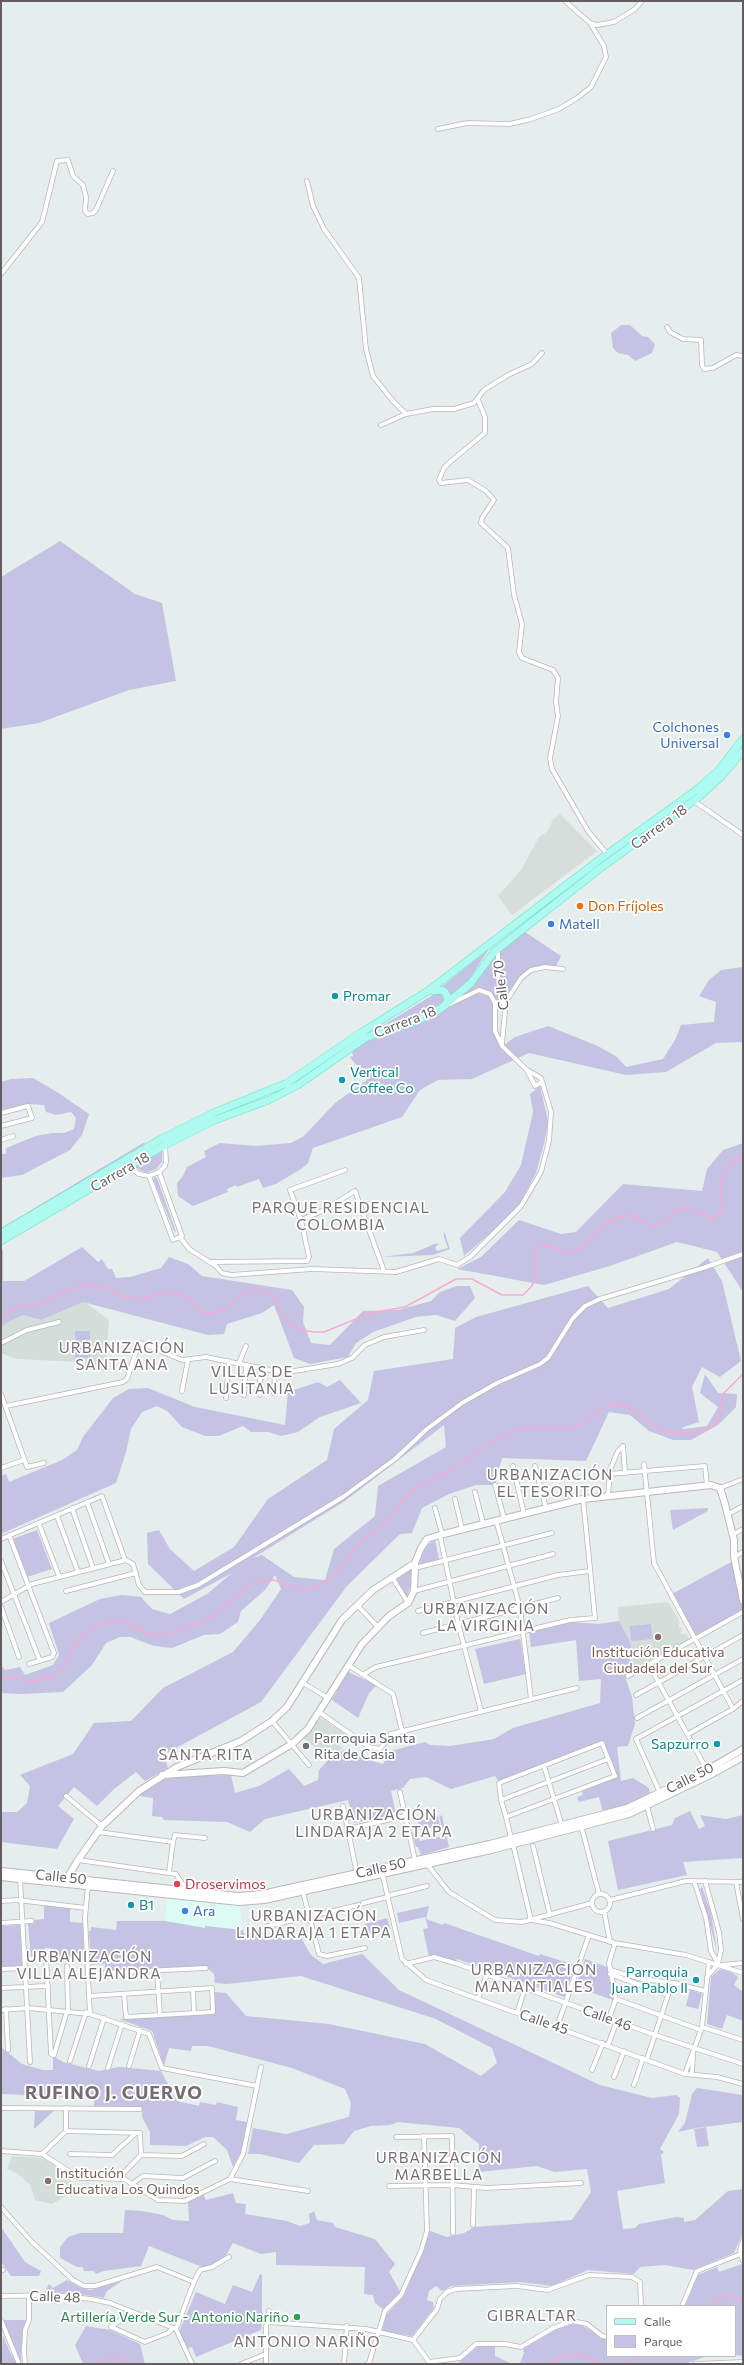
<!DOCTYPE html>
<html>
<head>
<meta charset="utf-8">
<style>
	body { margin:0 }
	#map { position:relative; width:744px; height:2365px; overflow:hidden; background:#e5eeec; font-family:Commissioner,sans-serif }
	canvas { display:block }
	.frame { position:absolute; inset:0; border:2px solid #645d60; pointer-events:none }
	.legend { position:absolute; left:606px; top:2305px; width:130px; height:52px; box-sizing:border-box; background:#fff; border:1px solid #c1bebf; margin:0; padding:5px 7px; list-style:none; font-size:12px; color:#645d60 }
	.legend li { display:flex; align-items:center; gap:8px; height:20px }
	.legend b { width:20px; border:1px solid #c1bebf }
</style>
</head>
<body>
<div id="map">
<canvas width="744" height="2365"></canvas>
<div class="frame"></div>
<ul class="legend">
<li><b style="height:5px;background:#aef9f0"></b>Calle</li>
<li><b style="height:11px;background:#c4c3e4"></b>Parque</li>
</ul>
</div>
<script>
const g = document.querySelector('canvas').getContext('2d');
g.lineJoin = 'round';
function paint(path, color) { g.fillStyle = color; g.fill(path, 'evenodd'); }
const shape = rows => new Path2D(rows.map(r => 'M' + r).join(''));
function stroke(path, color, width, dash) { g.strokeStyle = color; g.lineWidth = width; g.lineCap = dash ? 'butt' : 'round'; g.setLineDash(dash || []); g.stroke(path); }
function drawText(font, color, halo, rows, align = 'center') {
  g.font = font + ' Commissioner,sans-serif'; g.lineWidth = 3.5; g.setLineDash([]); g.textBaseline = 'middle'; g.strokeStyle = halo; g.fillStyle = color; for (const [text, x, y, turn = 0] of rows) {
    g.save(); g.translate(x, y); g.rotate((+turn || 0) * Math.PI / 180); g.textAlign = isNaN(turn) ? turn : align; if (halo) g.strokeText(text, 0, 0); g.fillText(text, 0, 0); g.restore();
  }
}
const commercial = shape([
	[167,1898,210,1902,208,1915,215,1916,216,1903,240,1905,243,1930,206,1926,205,1928,165,1921]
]);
const industrial = shape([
	[560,814,597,851,512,915,498,896,521,870,539,837,548,831,553,819]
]);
const education = shape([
	[83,1301,109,1320,105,1372,76,1362,17,1359,1,1353,1,1328,5,1324,23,1315,41,1320],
	[668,1602,680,1622,678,1627,682,1628,680,1634,686,1634,690,1640,635,1671,630,1666,632,1649,619,1621,618,1607],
	[321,1718,346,1734,339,1746,343,1748,329,1758,303,1738],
	[12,2156,43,2158,72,2176,69,2194,52,2204,35,2200,30,2185,18,2174,7,2169]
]);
const green = shape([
	[621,325,630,325,642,336,648,337,655,344,652,353,635,361,628,355,618,353,613,348,611,333],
	[60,541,135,594,162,603,176,681,129,690,39,723,1,729,1,577],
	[525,932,561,956,556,966,545,965,530,968,519,977,505,998,500,978,499,951],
	[489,949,468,981,450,998,440,988],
	[494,956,501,1000,496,1000,492,993,479,989,463,995],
	[743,967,743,1042,716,1043,666,1072,626,1075,529,1053,472,1079,438,1080,420,1090,402,1117,313,1148,308,1163,301,1169,276,1184,263,1188,259,1179,237,1187,236,1185,227,1189,228,1192,193,1206,178,1196,177,1183,183,1176,187,1167,206,1157,204,1151,220,1143,256,1146,291,1143,304,1136,335,1103,367,1080,350,1057,353,1056,352,1051,368,1040,447,1008,472,994,484,993,489,996,493,1003,493,1032,501,1047,515,1037,548,1026,598,1046,617,1057,626,1067,663,1059,675,1040,681,1025,714,1022,716,1002,699,996,709,980,721,970],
	[436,993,443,993,445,1001,438,1006,413,1018,377,1029],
	[33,1078,57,1092,89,1114,82,1135,70,1150,22,1175,1,1178,1,1154,6,1154,6,1148,36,1136,52,1133,64,1133,74,1129,76,1118,71,1112,56,1115,46,1112,44,1105,29,1104,1,1111,1,1082,11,1079],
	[540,1086,548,1121,545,1140,536,1173,520,1203,502,1223,464,1256,460,1238,505,1192,521,1165,533,1112,530,1094],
	[145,1142,144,1145,1,1230,1,1228],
	[743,1143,743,1292,717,1252,677,1242,610,1266,544,1285,457,1269,481,1257,519,1220,561,1234,576,1232,623,1184,702,1191,707,1169,723,1150],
	[162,1149,162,1162,156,1169,147,1173,134,1167],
	[155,1177,157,1178,176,1232,174,1231,153,1179],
	[444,1231,450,1249,433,1255,381,1257,413,1253,437,1243,438,1245,435,1247,437,1251,448,1248,444,1237],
	[82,1247,98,1262,102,1259,108,1269,112,1269,116,1278,130,1277,161,1268,169,1257,188,1264,202,1276,292,1290,304,1307,303,1322,311,1343,330,1345,363,1311,398,1310,431,1301,440,1292,457,1286,470,1286,475,1298,455,1321,436,1315,416,1317,373,1332,356,1343,348,1357,310,1364,294,1358,274,1305,262,1313,227,1324,224,1334,208,1335,83,1302,41,1320,23,1315,5,1324,1,1328,1,1251,3,1250,3,1281,24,1281],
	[708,1258,722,1281,741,1361,720,1377,702,1367,692,1387,699,1422,681,1428,684,1429,707,1426,718,1407,700,1393,705,1374,718,1393,737,1394,736,1407,718,1425,691,1440,673,1440,649,1431,630,1415,609,1412,586,1461,502,1458,495,1485,476,1485,449,1494,422,1508,412,1533,400,1534,347,1586,261,1702,163,1755,168,1768,145,1781,136,1772,114,1789,97,1806,74,1787,58,1806,74,1819,57,1849,1,1842,1,1812,17,1812,27,1803,30,1786,20,1775,73,1754,94,1723,131,1721,163,1688,233,1652,260,1620,281,1589,275,1575,265,1590,241,1611,238,1622,220,1634,204,1635,172,1648,154,1646,130,1637,120,1637,106,1643,92,1665,63,1692,22,1694,1,1693,1,1665,5,1670,20,1667,25,1675,53,1665,59,1655,49,1623,100,1599,121,1595,141,1597,152,1609,170,1614,207,1594,232,1573,184,1599,148,1564,147,1533,159,1530,170,1549,194,1571,234,1547,268,1499,327,1460,334,1429,368,1400,374,1371,453,1359,455,1328,476,1317,588,1286,608,1308,669,1289],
	[444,1425,446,1447,378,1486,375,1516,334,1549,325,1580,294,1577,262,1555,253,1558,345,1501],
	[75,1331,90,1331,90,1358,75,1358],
	[340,1380,361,1403,320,1417,298,1432,281,1436,268,1432,251,1432,243,1426,219,1436,205,1436,182,1427,167,1411,157,1406,142,1412,131,1429,126,1452,116,1483,1,1534,1,1476,6,1474,9,1482,62,1460,77,1450,83,1437,113,1398,129,1389,148,1388,195,1407,285,1425,288,1392,318,1382,327,1387],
	[708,1508,708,1511,673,1530,670,1510],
	[37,1530,52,1569,27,1577,12,1539],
	[435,1540,439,1559,419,1565,426,1546],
	[733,1561,743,1609,696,1636,672,1594],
	[411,1568,411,1584,407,1597,396,1580],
	[619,1621,631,1644,630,1666,635,1671,625,1676,632,1697,635,1724,628,1746,617,1747,621,1781,633,1778,649,1788,650,1794,626,1805,603,1812,599,1797,579,1802,577,1797,583,1795,582,1791,617,1777,603,1741,498,1781,495,1776,451,1789,426,1777,410,1779,403,1788,391,1791,396,1814,354,1823,348,1800,265,1819,250,1832,227,1822,164,1820,162,1817,152,1816,153,1798,140,1796,142,1792,161,1780,185,1776,231,1775,235,1793,259,1786,289,1769,304,1786,318,1780,319,1770,329,1759,344,1750,365,1759,383,1764,390,1751,425,1742,430,1745,450,1746,494,1739,513,1728,600,1703,601,1679,579,1681,576,1640,531,1647,529,1632,570,1622,598,1624],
	[651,1624,653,1639,631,1641,630,1626],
	[520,1639,526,1674,484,1684,475,1649],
	[348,1672,377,1685,369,1693,358,1718,332,1700],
	[690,1811,699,1829,705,1826,700,1815,726,1819,743,1815,743,1858,683,1862,687,1875,618,1890,608,1841,672,1825,675,1818],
	[439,1815,442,1816,449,1847,421,1855,418,1847,416,1847,412,1833,416,1832,420,1841,444,1836],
	[438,1816,440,1826,420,1830,418,1821],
	[702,1887,711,1913,717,1951,700,1889],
	[44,1905,70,1908,70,1922,83,1923,84,1958,57,1956,57,1951,49,1948,45,1948,45,1952,37,1952,36,1957,31,1957,28,1924,34,1924,34,1920,44,1919],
	[429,1906,426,1919,443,1925,444,1923,539,1956,540,1954,575,1965,564,1997,457,1959,455,1962,429,1957,423,1929,428,1928,425,1917,399,1923,397,1913],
	[387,1918,390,1929,367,1935,365,1924],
	[117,1921,165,1921,205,1928,205,1926,243,1930,244,1934,267,1932,271,1939,300,1936,311,1955,323,1964,362,1954,399,1990,600,2085,652,2098,676,2095,680,2098,679,2114,660,2149,664,2152,661,2155,665,2183,617,2191,623,2229,635,2228,639,2224,677,2217,684,2218,684,2222,695,2220,728,2191,743,2189,743,2233,734,2253,693,2270,665,2265,640,2267,634,2274,588,2270,552,2286,520,2282,452,2286,442,2291,436,2286,429,2291,427,2300,433,2302,434,2308,412,2336,382,2331,386,2315,404,2296,430,2231,447,2237,464,2233,474,2227,572,2220,591,2192,587,2169,554,2172,537,2166,479,2172,479,2144,459,2128,398,2122,390,2125,371,2126,354,2131,344,2144,314,2145,299,2163,260,2154,248,2154,253,2128,286,2134,349,2117,351,2103,345,2089,292,2068,208,2046,192,2046,191,2051,169,2048,164,2066,152,2031,119,2019,214,2014,215,1992,226,1993,246,2016,329,2024,425,2044,481,2076,497,2063,492,2048,436,2019,301,1976,227,1984,215,1983,214,1974,207,1968,105,1972,105,1964,91,1965,89,1931,91,1931,91,1927,116,1930],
	[20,1925,22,1966,1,1967,1,1926],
	[585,1959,607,1967,613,2000,575,1987],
	[720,1969,731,1972,738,1977,734,1985,743,1992,743,2021,727,2015,722,2029,707,2024,711,1977],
	[690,1990,702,1994,698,2009,686,2006],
	[1,2047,22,2064,43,2070,53,2070,53,2056,63,2062,99,2071,119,2067,161,2071,177,2101,199,2106,200,2102,216,2105,217,2102,238,2107,236,2120,247,2122,241,2153,233,2167,227,2150,213,2137,205,2137,186,2146,150,2145,150,2132,142,2117,142,2108,94,2106,94,2098,1,2094],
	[697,2088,743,2095,743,2122,696,2128,678,2132,685,2123,692,2094],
	[35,2110,55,2110,34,2129],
	[706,2127,709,2146,697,2147,694,2129],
	[233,2193,236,2203,246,2204,245,2214,287,2221,300,2226,310,2223,309,2214,314,2211,317,2220,333,2223,335,2227,375,2239,395,2264,389,2272,401,2293,384,2310,375,2303,373,2295,364,2294,365,2267,276,2265,276,2252,261,2254,233,2243,224,2259,212,2266,202,2267,149,2246,141,2266,104,2271,96,2274,94,2271,84,2271,83,2267,77,2267,60,2258,60,2247,68,2237,80,2233,123,2233,125,2210,142,2211,163,2215,173,2220,189,2221,188,2202,203,2194,206,2200],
	[1,2227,25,2262,41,2271,39,2276,11,2276,1,2262],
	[742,2264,743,2265,743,2356,735,2355,735,2306,685,2306,698,2275,717,2267,719,2272],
	[260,2274,262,2275,262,2313,267,2314,267,2320,262,2324,261,2330,196,2357,192,2347,187,2349,179,2332,196,2292,225,2304,233,2285,252,2292],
	[67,2280,79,2287,90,2290,122,2281,107,2291,104,2298,73,2293,45,2292,49,2284,53,2288],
	[4,2320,26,2320,21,2348,21,2362,15,2351],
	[572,2324,581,2325,607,2340,607,2356,708,2356,684,2364,516,2364,520,2363,524,2353,523,2349,557,2329],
	[86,2326,110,2330,140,2344,145,2364,83,2364,75,2345],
	[3,2335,10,2352,17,2364,1,2364],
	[483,2345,495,2346,495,2356,512,2364,457,2364,477,2347]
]);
const stream = shape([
	[1,1315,21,1306,29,1306,51,1300,67,1290,90,1284,105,1287,126,1297,139,1300,170,1291,188,1298,197,1310,210,1314,223,1310,244,1293,256,1290,265,1291,275,1298,283,1316,291,1325,300,1330,314,1332,324,1332,371,1313,405,1307,456,1279,472,1279,502,1295,523,1295,532,1286,536,1274,534,1260,536,1248,549,1246,567,1253,581,1249,603,1226,617,1217,630,1215,653,1226,660,1225,675,1210,686,1208,714,1218,720,1213,722,1201,720,1186,725,1172,733,1160,743,1156],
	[1,1677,34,1681,51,1677,63,1668,73,1647,82,1636,99,1624,114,1620,134,1626,146,1633,164,1635,204,1621,222,1609,249,1584,274,1580,301,1590,313,1588,327,1581,340,1569,358,1545,384,1524,413,1489,455,1468,491,1443,512,1432,527,1428,571,1428,582,1423,603,1408,619,1404,630,1408,654,1426,666,1432,697,1433,708,1428,718,1421,724,1393,743,1374],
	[709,2306,716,2299,731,2295,743,2300],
	[99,2364,108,2358,122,2358,130,2364],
	[549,2364,560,2357,578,2354,602,2364],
	[625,2364,637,2356]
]);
const street = shape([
	[565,1,590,23,597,25,614,22,635,9,642,1],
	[438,129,467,123,510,124,531,119,559,109,577,98,591,87,606,57,604,46,590,23],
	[307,181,313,206,324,229,359,278,366,349,373,376,393,401,406,414],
	[1,274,42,222,57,161,68,160,73,176,83,185,86,197,85,211,88,214,93,213,96,210,113,171],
	[667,327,670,332,683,339,701,340,702,365,704,369,713,368,736,355,743,356],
	[478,400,485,417,485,433,450,462,444,468,439,480,441,483,468,480,486,491,494,500,482,518,481,523,508,548,514,595,522,624,519,652,522,658,553,670,558,678,556,702,558,716,550,758,552,769,588,831,607,854],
	[381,425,406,414,433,409,454,409,474,403,484,390,508,375,532,364,542,353],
	[694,801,743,835],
	[498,950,498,977,505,1011,502,1044],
	[495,1003,504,1001,509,997,521,978,531,970,545,967,563,969],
	[527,1070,535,1086,542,1082],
	[1,1113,28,1106,32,1118,1,1126],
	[1,1140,13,1136],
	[129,1167,139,1174,149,1176,159,1172,165,1166,166,1161,165,1145],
	[149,1176,173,1240,182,1236,159,1172],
	[301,1220,290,1190,345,1170],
	[180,1237,189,1249,216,1266,222,1273,231,1275,312,1269,396,1272,439,1259,457,1265,470,1257,521,1206,541,1172,549,1141,551,1112,541,1078,527,1070,502,1046,495,1031,495,1003,490,994,479,990,450,1004],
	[211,1262,307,1261,309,1257,301,1220,322,1211,355,1191,384,1271],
	[1,1343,27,1330,59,1322],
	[239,1363,246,1346],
	[182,1391,188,1360],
	[274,1393,275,1371],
	[1,1394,27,1467,44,1463],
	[244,1395,246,1365],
	[260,1395,260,1367],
	[226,1398,229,1361],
	[6,1406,123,1382,127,1379,138,1346,141,1343,182,1360,206,1357,275,1371,294,1371,338,1364,352,1358,365,1345,384,1337,424,1330],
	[644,1464,654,1563,733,1709],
	[513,1466,524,1514],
	[535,1466,546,1508],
	[1,1468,24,1460],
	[609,1474,705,1466,707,1486],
	[495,1485,504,1518],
	[720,1488,743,1479],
	[475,1492,483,1523],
	[608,1496,610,1470,618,1451,623,1446,625,1473],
	[455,1499,462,1529],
	[87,1502,109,1564],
	[72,1508,93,1568],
	[435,1508,442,1534],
	[727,1515,743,1506],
	[57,1516,78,1572],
	[496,1520,520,1608,531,1699],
	[39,1524,59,1576],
	[9,1535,54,1653,52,1657,29,1664],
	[440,1535,458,1623,481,1711],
	[732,1535,743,1529],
	[1,1539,102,1496,125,1560],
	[734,1557,743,1552],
	[1,1561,40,1661],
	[415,1568,552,1533],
	[392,1577,408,1603],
	[66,1591,136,1573],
	[414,1591,553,1554],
	[1,1602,32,1584,126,1560,133,1564,139,1585,145,1592,179,1592,198,1585,343,1497,395,1459,427,1429,462,1403,497,1383,540,1364,548,1358,573,1318,585,1306,600,1299,703,1268,743,1254],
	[357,1605,378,1627],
	[1,1607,19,1657],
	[418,1611,558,1575,590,1571],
	[423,1633,558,1598],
	[348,1665,393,1694,402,1731],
	[649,1665,707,1770],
	[364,1674,376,1667,570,1620,595,1618,583,1499],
	[628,1676,743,1612],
	[303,1683,328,1698],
	[636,1695,743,1635],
	[319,1712,369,1747,380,1749,391,1734,577,1688],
	[637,1718,743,1659],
	[272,1721,309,1765],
	[688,1734,733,1709,743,1701],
	[544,1766,562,1826],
	[400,1792,415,1860],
	[660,1793,636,1739,743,1680],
	[66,1796,102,1826],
	[501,1800,608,1759],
	[343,1806,357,1874],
	[647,1806,653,1829],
	[506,1817,615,1776,602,1743,499,1783,501,1800,506,1817,511,1838,513,1844,531,1920],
	[581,1825,599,1894],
	[348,1829,405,1816],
	[98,1832,173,1842,169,1872],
	[173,1842,175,1835,205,1838],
	[533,1846,550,1915],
	[78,1860,176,1874,187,1891],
	[427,1864,449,1892,495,1920,522,1922,592,1903],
	[382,1872,402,1959,426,1980,685,2074,717,2077,743,2084],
	[20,1878,30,2062],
	[694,1881,706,1918,711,1951,718,1963],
	[705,1881,719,1932,721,1950,718,1964,707,1977],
	[736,1882,743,1919],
	[88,1885,85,1918,90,2014],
	[303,1892,319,1954,327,1956,365,1948],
	'592 1903a9 9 0 1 1 18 0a9 9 0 1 1-18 0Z',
	[387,1896,427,1886],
	[610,1900,686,1881,743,1882],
	[1,1901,17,1900,86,1908],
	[363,1903,388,1897],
	[604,1911,610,1942],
	[531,1920,549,1923,615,1943,686,1955,743,1973],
	[1,1923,32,1921],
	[268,1926,359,1905],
	[46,1956,51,2054,54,2055],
	[25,1959,46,1958],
	[406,1964,434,1957,458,1964,655,2035,743,2064],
	[722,1965,743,1963],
	[67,1966,68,2012],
	[1,1969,26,1968],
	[610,1970,642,1979,674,1983,705,1991],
	[157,1971,160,2015],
	[105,1973,206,1968],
	[610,1974,668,1995,647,2059],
	[1,1988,48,1986],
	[193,1990,194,2013],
	[90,1996,212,1988,213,2012,126,2017,124,1994],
	[478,1999,487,1974],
	[616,1999,701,2030],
	[6,2009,8,2050],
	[1,2010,28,2008,90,2014,149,2034,162,2068,257,2086],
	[517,2013,525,1988],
	[609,2018,616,1999,609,1963,615,1943],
	[557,2027,589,1935],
	[702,2027,743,2040],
	[608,2045,617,2021],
	[54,2055,67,2011],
	[70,2061,86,2012],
	[89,2066,104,2018],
	[129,2066,140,2030],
	[108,2068,122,2024],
	[592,2070,603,2043],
	[685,2074,702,2027,709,1962],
	[692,2074,693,2055],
	[614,2077,624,2051],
	[634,2085,643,2058],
	[1,2108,140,2109],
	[66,2131,66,2108],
	[396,2137,452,2136,453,2233],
	[1,2151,42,2154,80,2178,124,2179,158,2200,185,2201,230,2179,308,2191],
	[42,2154,66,2131,140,2133,141,2155,119,2178],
	[70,2154,112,2155,136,2133],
	[141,2155,182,2156,204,2144],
	[390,2159,471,2158],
	[230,2179,243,2154,261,2067],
	[132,2184,143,2176,183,2178,215,2161],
	[389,2186,452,2185,487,2188,581,2183],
	[1,2207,32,2242,73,2280,84,2286,95,2286,157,2267,194,2282,176,2329,192,2364],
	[473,2225,474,2187],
	[743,2241,740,2250,743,2261],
	[1,2270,3,2270],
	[194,2282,200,2270,212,2267,229,2257],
	[1,2296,53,2295,91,2299,110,2303,176,2329],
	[682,2306,697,2271,741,2254],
	[132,2312,111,2327,145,2342,168,2333,173,2328],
	[1,2320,19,2364],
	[268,2322,366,2329,413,2340],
	[413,2340,437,2309,440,2299,447,2292,456,2289,517,2286,547,2290,589,2275,632,2277,640,2282,641,2306],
	[413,2340,429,2362],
	[429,2362,460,2358,476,2344,505,2344,521,2347,553,2328,572,2321,587,2324,602,2336,607,2337],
	[25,2364,24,2351,25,2330,29,2320,29,2296],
	[241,2364,266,2354],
	[266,2364,266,2327,269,2311],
	[344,2364,347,2326],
	[367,2364,369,2363,385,2311,401,2295,421,2251,427,2231,424,2136],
	[695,2364,743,2362]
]);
const secondary = shape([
	[162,1775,224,1771,243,1773,292,1744,308,1729,362,1644,389,1616,408,1603,414,1591,415,1563,421,1548,427,1539,440,1535,583,1499,711,1485,720,1488,725,1504,734,1540,734,1557,743,1601],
	[1,1871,238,1896,262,1894,490,1844,627,1808,707,1770,743,1749],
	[1,1877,239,1902,264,1900,491,1850,629,1814,710,1775,743,1757],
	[66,1880,78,1860,102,1826,139,1791,177,1767,241,1741,272,1721,287,1707,342,1620,373,1590,415,1563]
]);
const primary = shape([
	[430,991,442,990,445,992,448,999,446,1005],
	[1,1233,161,1139,213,1113,287,1083,362,1032,428,991,599,860,695,791,718,771,743,739],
	[1,1241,165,1145,215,1120,269,1100,298,1085,367,1037,414,1022,440,1009,471,983,494,952,598,870,699,797,722,776,743,751]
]);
const markers = [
	[727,735,4,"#3f7fe0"],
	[580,906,4,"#e8710a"],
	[551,924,4,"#3f7fe0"],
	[335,996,4,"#0f9aa8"],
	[342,1080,4,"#0f9aa8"],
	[658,1637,4,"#8d6e63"],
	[717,1744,4,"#0f9aa8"],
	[306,1746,4,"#6b7280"],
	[177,1884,4,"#e0444e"],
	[131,1905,4,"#0f9aa8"],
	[185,1911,4,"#3f7fe0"],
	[696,1980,4,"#0f9aa8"],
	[48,2181,4,"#8d6e63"],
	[297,2317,4,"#2e9e5b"]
];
const shopNames = [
	["Colchones",719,727,"right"],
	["Universal",719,743,"right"],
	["Matell",559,924],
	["Ara",193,1911]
];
const streetNames = [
	["Carrera 18",659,827,-36],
	["Calle 70",501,985,-97],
	["Carrera 18",405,1022,-21],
	["Carrera 18",120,1172,-30],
	["Calle 50",690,1778,-27],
	["Calle 50",381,1868,-13],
	["Calle 50",61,1877,6],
	["Calle 46",607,2018,20],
	["Calle 45",544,2022,19],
	["Calle 48",55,2297,2]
];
const foodNames = [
	["Don Fríjoles",588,906]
];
const cultureNames = [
	["Promar",343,996],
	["Vertical",350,1072],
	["Coffee Co",350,1088],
	["Sapzurro",709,1744,"right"],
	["B1",139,1905],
	["Parroquia",688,1972,"right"],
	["Juan Pablo II",688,1988,"right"]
];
const educationNames = [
	["Institución Educativa",658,1652],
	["Ciudadela del Sur",658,1668],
	["Institución",56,2173,"left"],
	["Educativa Los Quindos",56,2189,"left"]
];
const worshipNames = [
	["Parroquia Santa",314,1738],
	["Rita de Casia",314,1754]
];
const healthNames = [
	["Droservimos",185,1884]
];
const leisureNames = [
	["Artillería Verde Sur - Antonio Nariño",289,2317]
];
const neighbourhoodNames = [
	["PARQUE RESIDENCIAL",341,1208],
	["COLOMBIA",341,1225],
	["URBANIZACIÓN",122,1348],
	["SANTA ANA",122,1365],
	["VILLAS DE",252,1372],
	["LUSITANIA",252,1389],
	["URBANIZACIÓN",550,1475],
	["EL TESORITO",550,1492],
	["URBANIZACIÓN",486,1609],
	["LA VIRGINIA",486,1626],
	["SANTA RITA",206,1755],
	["URBANIZACIÓN",374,1815],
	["LINDARAJA 2 ETAPA",374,1832],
	["URBANIZACIÓN",314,1916],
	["LINDARAJA 1 ETAPA",314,1933],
	["URBANIZACIÓN",89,1957],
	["VILLA ALEJANDRA",89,1974],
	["URBANIZACIÓN",534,1970],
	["MANANTIALES",534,1987],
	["URBANIZACIÓN",439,2158],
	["MARBELLA",439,2175],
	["GIBRALTAR",532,2316],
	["ANTONIO NARIÑO",307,2342]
];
const districtNames = [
	["RUFINO J. CUERVO",114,2093]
];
paint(commercial, '#dcfbf5');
paint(industrial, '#d7dddb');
paint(education, '#d3dedb');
paint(green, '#c4c3e4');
stroke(stream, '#f9aad4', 1.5);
stroke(street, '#bbb5b7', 5.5);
stroke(secondary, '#beb6b9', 8);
stroke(primary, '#64e7c7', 8);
stroke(street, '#fff', 4);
stroke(secondary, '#fff', 6);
stroke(primary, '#aef9f0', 7);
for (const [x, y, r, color] of markers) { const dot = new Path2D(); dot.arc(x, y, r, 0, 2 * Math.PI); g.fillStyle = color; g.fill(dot); stroke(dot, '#fff', 1.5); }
drawText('14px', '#366cbe', '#fff', shopNames, 'left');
drawText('14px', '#645d60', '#fff', streetNames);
drawText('14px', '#c56008', '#fff', foodNames, 'left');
drawText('14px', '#0d838f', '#fff', cultureNames, 'left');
drawText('14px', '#785e54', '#fff', educationNames);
drawText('14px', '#5b616d', '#fff', worshipNames, 'left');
drawText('14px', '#be3a42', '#fff', healthNames, 'left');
drawText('14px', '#27864d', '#fff', leisureNames, 'right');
g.letterSpacing = '1px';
drawText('15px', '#766e72', '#fff', neighbourhoodNames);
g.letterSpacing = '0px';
g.letterSpacing = '1px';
drawText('bold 18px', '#766e72', '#fff', districtNames);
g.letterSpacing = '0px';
</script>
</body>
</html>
